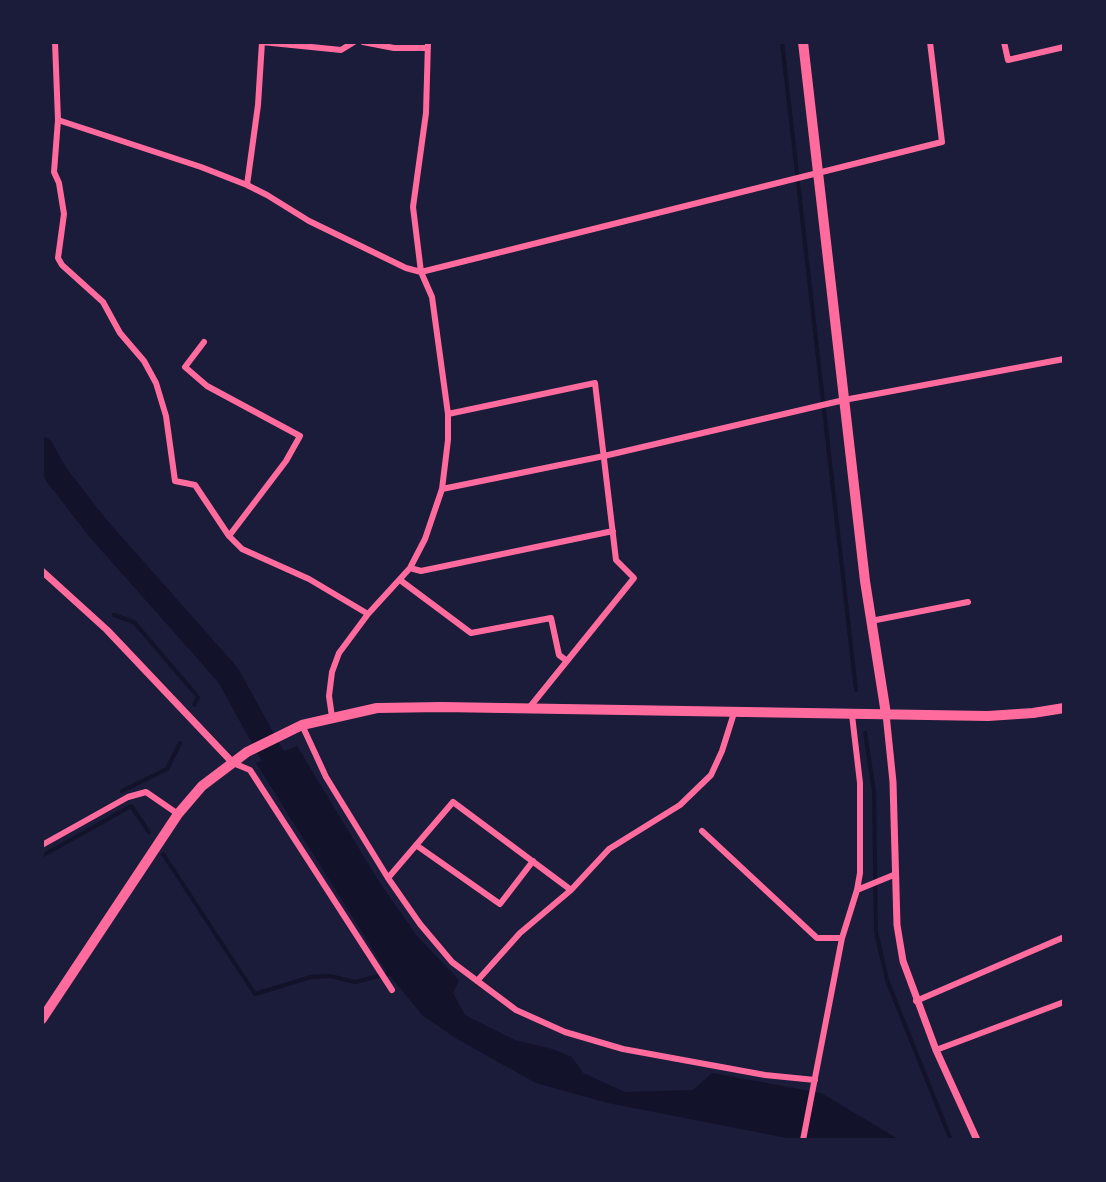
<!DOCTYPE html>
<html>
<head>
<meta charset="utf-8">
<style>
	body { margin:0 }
	#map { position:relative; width:1106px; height:1182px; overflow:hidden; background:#1b1b3a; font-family:"PT Sans",sans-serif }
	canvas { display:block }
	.frame { position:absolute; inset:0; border:44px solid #1b1b3a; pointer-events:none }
</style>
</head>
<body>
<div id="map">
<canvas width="1106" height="1182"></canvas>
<div class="frame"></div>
</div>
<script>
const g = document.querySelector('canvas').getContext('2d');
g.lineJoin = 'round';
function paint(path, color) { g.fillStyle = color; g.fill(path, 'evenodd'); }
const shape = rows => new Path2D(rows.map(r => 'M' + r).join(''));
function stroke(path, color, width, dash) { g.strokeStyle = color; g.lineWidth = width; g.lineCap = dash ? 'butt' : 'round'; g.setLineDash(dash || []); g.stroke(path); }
const water = shape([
	[297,746,378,880,417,936,459,980,453,993,465,1015,515,1040,552,1049,572,1057,583,1073,625,1092,693,1090,712,1073,821,1093,900,1140,797,1140,608,1103,536,1083,457,1039,422,1015,387,972,256,763]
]);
const stream = shape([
	[782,42,856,690],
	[114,615,134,622,198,697,194,705],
	[865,733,874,791,876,932,887,980,951,1140],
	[122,791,167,769,180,743],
	[163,854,255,994,311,977,330,976,355,982,391,973],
	[42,856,131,806,149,832]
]);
const river = shape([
	[42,449,56,474,96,526,228,675,287,782]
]);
const minor = shape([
	[55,42,58,120,54,172,59,183,64,214,58,258,62,265,103,302,120,333,144,361,156,383,166,416,175,481,195,485,229,536,242,549,309,579,368,614],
	[262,42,341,50,354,42],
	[363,42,394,48,427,48],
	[1004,42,1008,60,1064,47],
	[58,120,201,167,247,185,267,195,309,221,406,268,421,272,942,142,930,42],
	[247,185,258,105,262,42],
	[204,342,185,367,207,386,300,436,286,461,229,536],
	[448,414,595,383,616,560,634,578,529,708],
	[442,489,604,456,844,400,1064,359],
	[410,568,421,571,613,531],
	[400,580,471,633,551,618,559,655,567,661],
	[871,621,968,602],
	[332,717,329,696,332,672,339,653,368,614,410,568,425,539,442,489,448,440,448,414,432,297,421,272,413,207,426,113,428,42],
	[302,725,326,777,388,878,420,924,452,962,516,1010,565,1032,623,1049,765,1075,815,1080],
	[233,763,250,770,392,990],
	[702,831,817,938,842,938],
	[42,845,128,797,146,792,178,814],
	[416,845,500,904,533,861],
	[388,878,453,802,571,890],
	[857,890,896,874],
	[477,981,520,933,571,890,609,849,680,805,711,775,722,751,734,713],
	[916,1001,1062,938,1064,940],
	[936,1050,1064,1002],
	[803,1140,842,938,857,890,860,873,860,783,852,715]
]);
const tertiary = shape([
	[42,571,107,630,233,763],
	[886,714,893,782,897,925,903,961,936,1050,977,1140]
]);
const trunk = shape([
	[803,42,865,581,886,714],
	[42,1019,178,814,202,786,247,752,302,725,377,708,442,707,988,716,1033,713,1064,708]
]);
paint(water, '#12122b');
stroke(stream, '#12122b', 4);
stroke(river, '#12122b', 24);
stroke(minor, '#ff6b9d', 6);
stroke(tertiary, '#ff6b9d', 7);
stroke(trunk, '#ff6b9d', 10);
</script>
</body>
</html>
